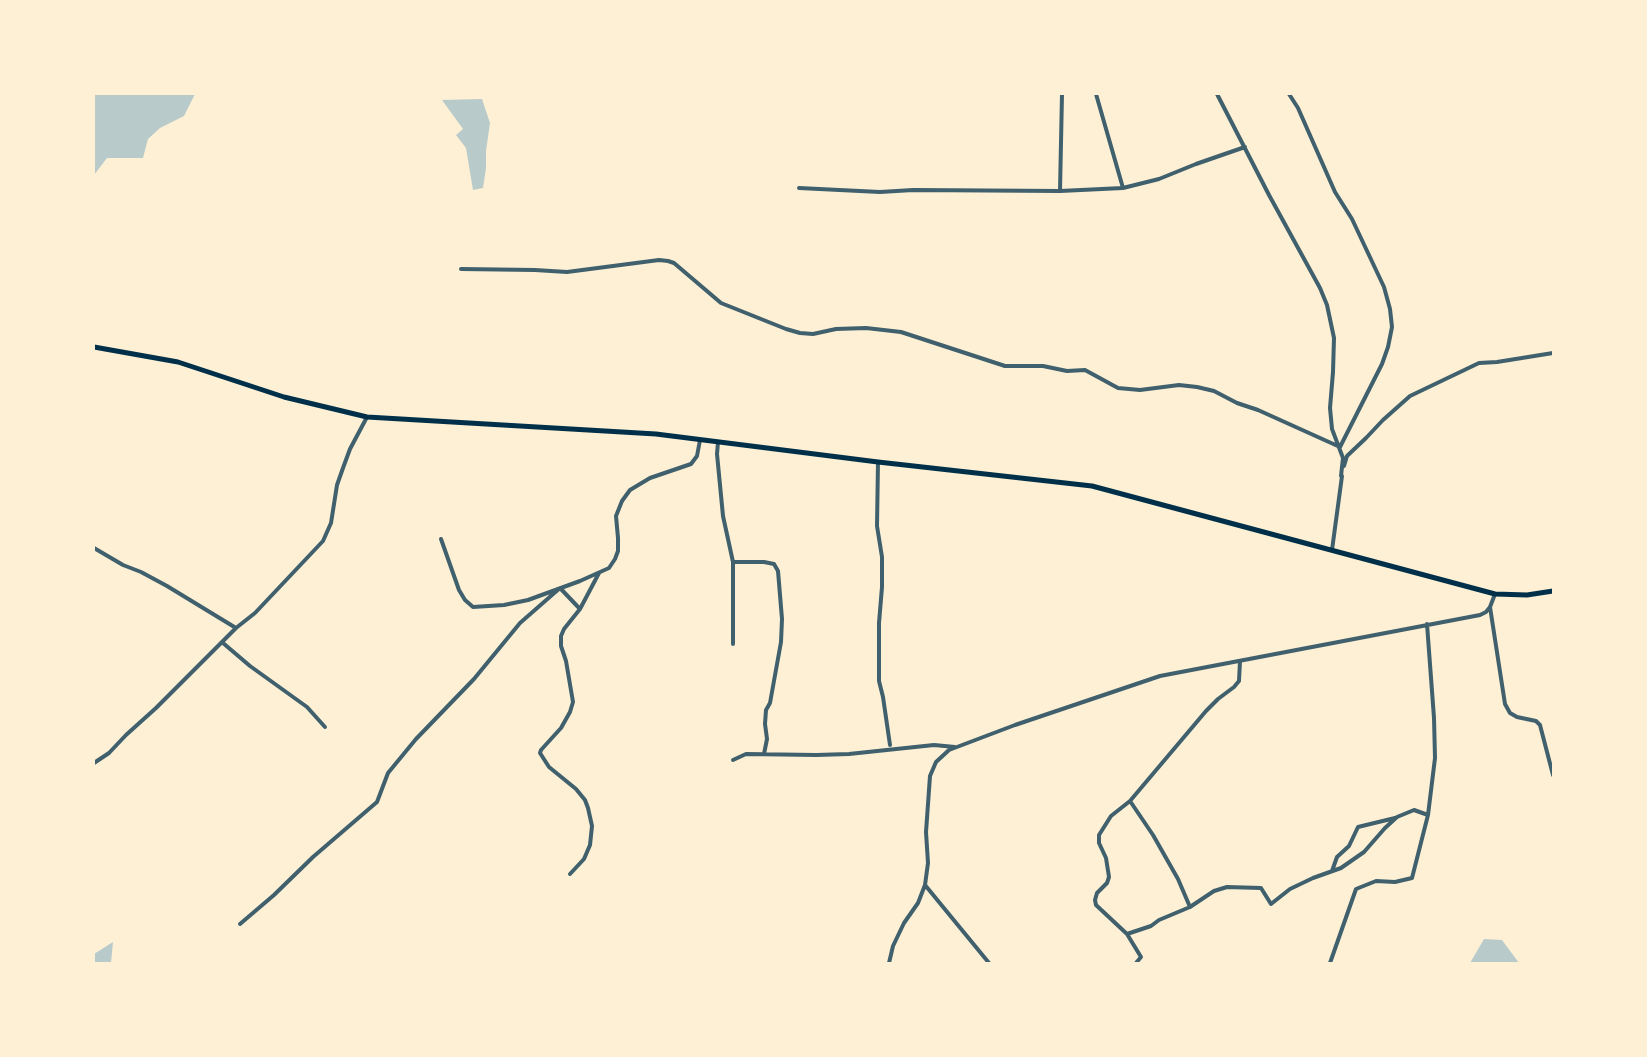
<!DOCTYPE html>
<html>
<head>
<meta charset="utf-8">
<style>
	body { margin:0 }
	#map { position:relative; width:1647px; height:1057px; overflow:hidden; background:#fdf0d5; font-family:"PT Sans",sans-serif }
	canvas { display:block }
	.frame { position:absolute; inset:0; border:95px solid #fdf0d5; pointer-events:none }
</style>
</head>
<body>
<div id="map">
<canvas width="1647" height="1057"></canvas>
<div class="frame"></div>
</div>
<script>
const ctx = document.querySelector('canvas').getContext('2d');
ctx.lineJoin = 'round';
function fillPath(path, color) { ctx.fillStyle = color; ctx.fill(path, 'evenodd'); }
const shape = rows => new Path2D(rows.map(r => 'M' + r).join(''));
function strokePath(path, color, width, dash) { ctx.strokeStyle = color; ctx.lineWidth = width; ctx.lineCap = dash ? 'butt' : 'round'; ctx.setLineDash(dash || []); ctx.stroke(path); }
fillPath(shape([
	[94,94,195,94,184,116,160,128,148,139,143,158,107,158,94,175],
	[482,99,490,123,486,151,486,168,483,188,473,190,466,148,456,135,463,129,442,100],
	[1484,939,1502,940,1519,963,1470,963],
	[113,942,111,963,94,963,94,954]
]), '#b9caca');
strokePath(shape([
	[1096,94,1123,188],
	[1217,94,1269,195,1320,288,1327,305,1334,338,1333,372,1330,408,1332,429,1343,458,1341,476],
	[799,188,880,192,913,190,1060,191,1123,188,1159,179,1196,164,1245,147],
	[1060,191,1062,94],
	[461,269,535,270,567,272,659,260,668,261,674,263,721,303,786,329,800,333,813,334,836,329,866,328,901,332,1005,366,1043,366,1067,371,1085,370,1118,388,1140,390,1179,385,1197,387,1214,391,1237,403,1258,410,1340,447,1382,364,1388,347,1392,327,1390,309,1384,287,1352,219,1335,192,1298,108,1289,94],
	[718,442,717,454,723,516,733,562,733,644],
	[878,462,877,526,882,557,882,587,879,623,879,681,883,697,890,745],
	[1344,466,1347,456,1366,438,1383,420,1410,396,1479,363,1497,362,1553,353],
	[441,539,459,590,465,600,473,607,504,605,528,600,580,581,609,568,615,559,618,551,618,538,616,516,622,501,630,490,650,478,691,464,697,456,700,440],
	[94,548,123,565,141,572,167,586,236,628],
	[1332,550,1342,476],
	[733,562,764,562,774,564,778,571,782,619,781,642,770,703,766,710,765,724,767,739,764,754],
	[1490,607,1505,704,1510,713,1517,717,1536,721,1540,725,1553,775],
	[223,643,250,666,307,707,325,727],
	[733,760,746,754,816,755,849,754,934,745,955,747],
	[94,763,109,753,126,735,156,708,236,628,255,613,323,541,331,523,337,485,343,468,350,449,367,417],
	[1332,871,1337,857,1349,846,1358,827,1395,818],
	[570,874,584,859,590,845,592,826,588,808,585,800,576,789,549,767,540,753,541,750,561,728,570,712,573,702,566,661,561,646,561,636,564,629,580,609,599,573],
	[925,885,989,963],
	[1190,907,1214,891,1227,887,1261,888,1271,904,1290,889,1313,878,1341,868,1364,852,1385,828,1397,817,1414,810,1428,815],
	[240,924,274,895,313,857,377,802,388,773,416,739,474,679,520,623,560,588,580,609],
	[1127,934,1151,926,1159,920,1190,907,1178,879,1153,835,1130,801],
	[889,963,893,946,904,923,918,903,925,885,928,863,926,832,930,776,936,762,949,750,1015,725,1160,676,1480,615,1486,612,1490,607,1495,594],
	[1136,963,1141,957,1127,934,1096,905,1095,900,1097,893,1107,883,1109,877,1106,858,1099,843,1099,835,1111,816,1130,801,1206,711,1218,699,1234,687,1239,681,1240,661],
	[1330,963,1356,889,1376,881,1395,882,1412,878,1428,815,1435,758,1434,718,1427,624]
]), '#3f606c', 4);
strokePath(shape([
	[94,347,178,362,284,397,367,417,656,434,878,462,1092,486,1495,594,1527,595,1553,591]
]), '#003049', 5);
</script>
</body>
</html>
